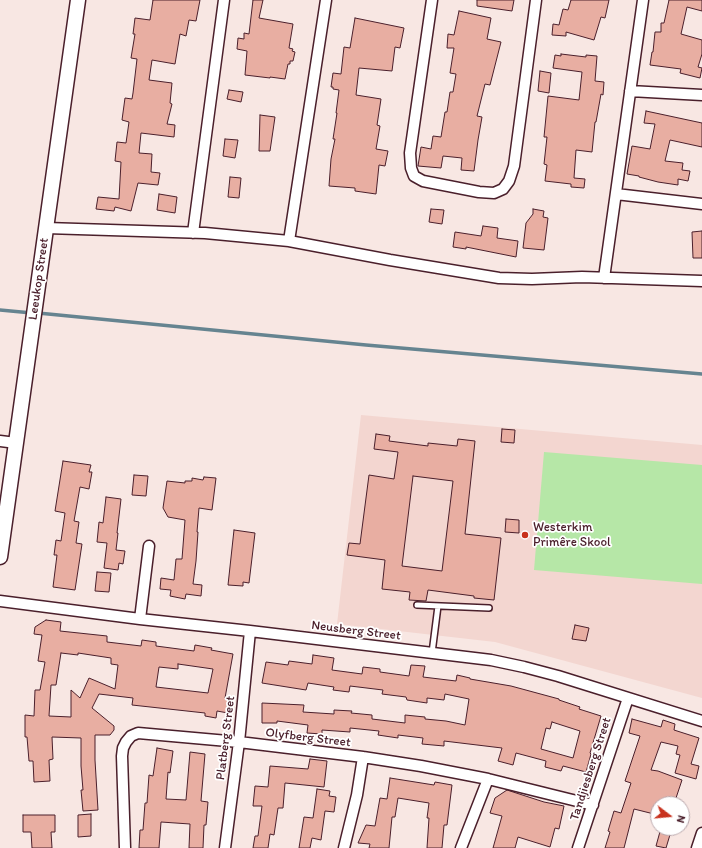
<!DOCTYPE html>
<html>
<head>
<meta charset="utf-8">
<style>
	body { margin:0 }
	#map { position:relative; width:702px; height:848px; overflow:hidden; background:#f8e7e3; font-family:Itim,sans-serif }
	canvas { display:block }
	.north { position:absolute; left:650px; top:796px; width:40px; height:40px; box-sizing:border-box; background:#fff; border:1px solid #b7a5aa; border-radius:50%; rotate:106deg; font-size:11px; font-weight:700; line-height:16px; text-align:center; color:#4a1f2b }
	.north::after { content:''; display:block; margin:auto; width:14px; height:18px; background:#c8321e; clip-path:polygon(50% 0,100% 100%,50% 72%,0 100%) }
</style>
</head>
<body>
<div id="map">
<canvas width="702" height="848"></canvas>
<div class="north">N</div>
</div>
<script>
const ctx = document.querySelector('canvas').getContext('2d');
ctx.lineJoin = 'round';
function fillPath(path, color) { ctx.fillStyle = color; ctx.fill(path, 'evenodd'); }
const shape = rows => new Path2D(rows.map(r => 'M' + r).join(''));
function strokePath(path, color, width, dash) { ctx.strokeStyle = color; ctx.lineWidth = width; ctx.lineCap = dash ? 'butt' : 'round'; ctx.setLineDash(dash || []); ctx.stroke(path); }
function label(font, color, halo, rows, align = 'center') {
  ctx.font = font + ' Itim,sans-serif'; ctx.lineWidth = 3.5; ctx.setLineDash([]); ctx.textBaseline = 'middle'; ctx.strokeStyle = halo; ctx.fillStyle = color; for (const [text, x, y, turn = 0] of rows) {
    ctx.save(); ctx.translate(x, y); ctx.rotate((+turn || 0) * Math.PI / 180); ctx.textAlign = isNaN(turn) ? turn : align; if (halo) ctx.strokeText(text, 0, 0); ctx.fillText(text, 0, 0); ctx.restore();
  }
}
fillPath(shape([
	[361,415,702,445,702,698,495,642,337,624]
]), '#f3d6d0');
fillPath(shape([
	[544,452,702,465,702,584,534,570]
]), '#b6e7a7');
strokePath(shape([
	[0,310,32,313],
	[38,313,366,345,702,374]
]), '#668490', 3.5);
const building = shape([
	[153,0,200,0,196,21,189,20,186,36,180,34,175,64,152,60,149,80,172,83,170,103,172,104,167,124,175,125,174,137,141,133,139,153,152,154,151,172,160,173,158,185,138,183,131,211,115,207,114,211,96,209,98,197,119,199,121,162,115,161,117,142,126,143,129,122,122,120,125,98,132,99,133,93,137,59,131,58,135,34,133,34,135,18,150,20,153,0],
	[253,0,263,0,259,18,293,24,289,48,293,49,292,51,295,52,293,61,290,61,290,64,288,64,285,79,270,77,270,78,245,75,247,51,237,49,238,38,244,39,244,33,249,34,253,0],
	[477,0,514,0,512,11,477,6,477,0],
	[571,0,609,0,605,18,601,17,594,40,566,32,566,36,552,35,553,24,559,25,563,9,568,10,571,0],
	[669,0,702,0,702,11,687,7,681,34,702,40,702,54,698,67,702,68,700,78,680,73,681,69,650,65,652,52,653,52,655,32,661,32,661,23,664,23,669,0],
	[459,11,491,18,487,39,501,42,490,85,485,84,477,116,482,117,478,140,474,171,461,170,462,158,443,156,441,168,418,166,421,147,431,149,433,136,441,137,445,112,447,112,450,92,453,92,456,74,450,73,454,48,447,48,448,34,454,35,459,11],
	[355,18,404,28,400,48,395,47,392,71,359,68,356,95,381,99,377,125,380,126,376,149,388,151,385,166,379,165,376,194,355,191,355,188,329,186,331,159,335,139,333,139,337,113,336,113,339,90,333,89,333,87,331,87,333,73,341,74,344,47,350,48,355,18],
	[561,54,586,57,586,55,597,56,595,81,604,82,603,95,601,94,596,122,595,122,592,152,576,150,574,178,585,179,584,188,571,187,571,184,545,181,547,165,544,164,547,137,544,137,548,96,579,100,582,72,553,68,555,55,561,56,561,54],
	[540,71,551,73,549,93,538,91,540,71],
	[229,90,243,92,241,102,227,99,229,90],
	[646,111,702,123,702,147,670,140,665,161,683,163,682,170,690,171,688,181,678,179,678,185,658,182,639,177,639,176,627,174,632,146,650,149,655,124,644,123,646,111],
	[260,115,275,117,270,151,259,151,260,115],
	[225,139,238,140,235,158,223,156,225,139],
	[230,177,241,178,239,198,228,197,230,177],
	[159,194,177,197,175,213,157,210,159,194],
	[431,209,444,210,442,224,429,222,431,209],
	[533,209,544,211,543,217,548,218,544,250,523,248,526,223,533,214,533,209],
	[483,226,498,228,497,238,518,241,516,257,466,247,466,249,453,247,455,232,481,236,483,226],
	[702,231,702,258,693,258,692,232,702,231],
	[502,429,515,430,514,443,501,442,502,429],
	[376,434,390,436,389,441,428,446,428,443,457,446,458,439,475,441,465,534,501,538,494,600,474,598,474,596,428,590,426,601,409,600,410,592,382,589,385,560,347,555,349,543,360,544,369,475,394,479,398,452,374,449,376,434],
	[413,476,453,481,442,571,402,566,413,476],
	[63,461,91,465,89,472,92,472,89,489,80,487,74,521,79,522,76,543,82,544,75,590,53,587,57,555,54,555,56,540,61,541,65,513,55,511,63,461],
	[134,475,148,476,146,496,132,495,134,475],
	[204,477,216,478,212,510,199,508,197,532,198,532,196,561,193,584,202,585,201,596,186,594,185,599,170,596,171,590,160,589,161,578,174,580,176,559,182,559,185,520,168,517,163,508,167,481,185,483,185,481,192,481,192,478,203,480,204,477],
	[106,497,121,499,117,533,118,533,116,550,125,551,123,564,119,563,118,570,104,568,107,543,97,542,99,522,103,523,106,497],
	[506,519,519,520,519,533,505,532,506,519],
	[234,530,255,533,249,583,243,582,243,586,228,585,234,530],
	[97,572,111,573,109,592,95,591,97,572],
	[46,620,61,622,60,631,107,636,107,642,141,646,142,640,156,642,156,646,194,651,195,645,212,648,211,650,233,654,225,698,230,699,228,713,217,711,216,718,205,716,205,713,132,705,133,698,99,694,92,708,114,726,114,730,110,735,95,735,95,760,98,810,83,811,81,790,83,790,81,766,81,738,52,737,53,759,49,760,50,781,34,782,33,761,29,761,27,737,25,737,25,715,34,716,35,690,40,690,45,662,38,661,42,635,34,634,35,627,46,620],
	[61,653,78,655,78,653,111,658,111,664,118,665,115,689,89,678,80,698,71,690,71,717,49,716,51,685,56,685,61,653],
	[178,664,213,669,208,693,156,687,159,667,178,669,178,664],
	[575,625,589,628,586,641,572,639,575,625],
	[313,655,334,658,332,670,362,674,363,667,380,669,380,672,409,676,411,665,425,666,423,677,456,681,457,675,470,678,470,679,511,686,559,699,559,700,580,707,579,709,601,716,590,753,591,754,586,772,563,766,561,771,545,767,546,761,516,753,513,765,498,761,502,748,444,741,444,746,422,744,423,738,398,735,398,738,378,735,379,731,350,728,350,732,322,730,322,734,307,733,308,725,277,721,277,723,262,723,262,703,304,705,303,712,334,714,334,710,352,711,351,713,372,715,372,719,405,723,405,715,425,717,425,719,446,721,465,725,469,699,445,694,444,700,427,698,427,703,407,700,406,697,382,694,383,690,350,686,349,692,333,690,334,687,308,683,306,690,262,683,266,662,288,665,289,661,312,664,313,655],
	[552,722,580,731,573,758,541,749,546,728,550,729,552,722],
	[632,719,661,727,663,720,675,724,674,730,699,738,691,764,699,766,696,779,675,773,680,755,676,754,678,746,661,742,651,770,658,771,682,780,674,804,658,804,658,815,634,809,624,848,605,848,610,832,608,831,614,811,621,813,631,783,625,781,640,736,629,733,632,719],
	[157,748,173,751,170,773,168,772,166,799,186,800,190,752,205,754,201,801,208,802,206,825,204,825,203,848,189,848,190,824,161,822,159,848,139,848,140,830,143,830,145,803,147,803,149,775,153,776,157,748],
	[310,759,327,761,324,787,285,783,283,808,278,808,274,835,270,834,268,848,253,848,255,836,258,836,262,806,253,806,255,786,268,787,270,766,308,769,310,759],
	[390,778,434,785,435,782,452,785,447,825,444,825,442,848,427,848,429,818,427,818,429,803,398,798,395,817,392,817,389,848,369,848,370,844,358,843,366,825,375,826,380,798,387,799,390,778],
	[317,789,330,791,329,796,336,797,334,812,325,811,321,840,312,838,310,848,299,848,304,817,313,818,317,789],
	[507,790,544,802,564,806,559,829,555,828,550,847,518,837,515,848,493,848,502,816,490,813,495,798,507,790],
	[91,814,91,836,78,837,78,815,91,814],
	[23,815,55,815,55,832,51,832,52,848,32,848,31,832,23,832,23,815],
	[661,828,672,828,666,848,656,846,661,828]
]);
fillPath(building, '#e8aea2');
strokePath(building, '#4a1f2b', 1);
const lane = shape([
	[417,605,489,608],
	[432,653,438,606]
]);
const street = shape([
	[432,0,410,153,411,168,414,176,423,181,479,192,494,193,503,189,509,181,514,166,536,0],
	[630,91,702,95],
	[616,194,702,204],
	[46,228,205,233,289,241,390,260,499,278,532,279,582,277,702,281],
	[193,233,224,0],
	[289,241,326,0],
	[604,278,643,0],
	[0,441,16,443],
	[0,601,140,619,250,631,491,660,524,667,558,676,702,721],
	[140,619,149,546],
	[125,848,122,756,123,748,126,742,131,736,138,733,239,742,363,757,421,766,488,779,593,805],
	[225,848,239,742,250,631],
	[344,848,357,795,363,757],
	[461,848,488,779],
	[578,848,628,698],
	[697,848,702,833]
]);
const secondary = shape([
	[0,557,78,0]
]);
strokePath(lane, '#4a1f2b', 8);
strokePath(street, '#4a1f2b', 13);
strokePath(secondary, '#4a1f2b', 17);
strokePath(lane, '#fff', 5);
strokePath(street, '#fff', 10);
strokePath(secondary, '#fff', 14);
for (const [x, y, r, color] of [
	[525,535,4,"#c8321e"]
]) { const dot = new Path2D(); dot.arc(x, y, r, 0, 2 * Math.PI); ctx.fillStyle = color; ctx.fill(dot); strokePath(dot, '#fff', 1.5); }
label('13px', '#4a1f2b', '#fff', [
	["Leeukop Street",39,279,-82],
	["Neusberg Street",356,631,7],
	["Platberg Street",226,738,-83],
	["Olyfberg Street",308,738,7],
	["Tandjiesberg Street",591,769,-72]
]);
label('13px', '#4a1f2b', '#fff', [
	["Westerkim",533,528],
	["Primêre Skool",533,543]
], 'left');
</script>
</body>
</html>
